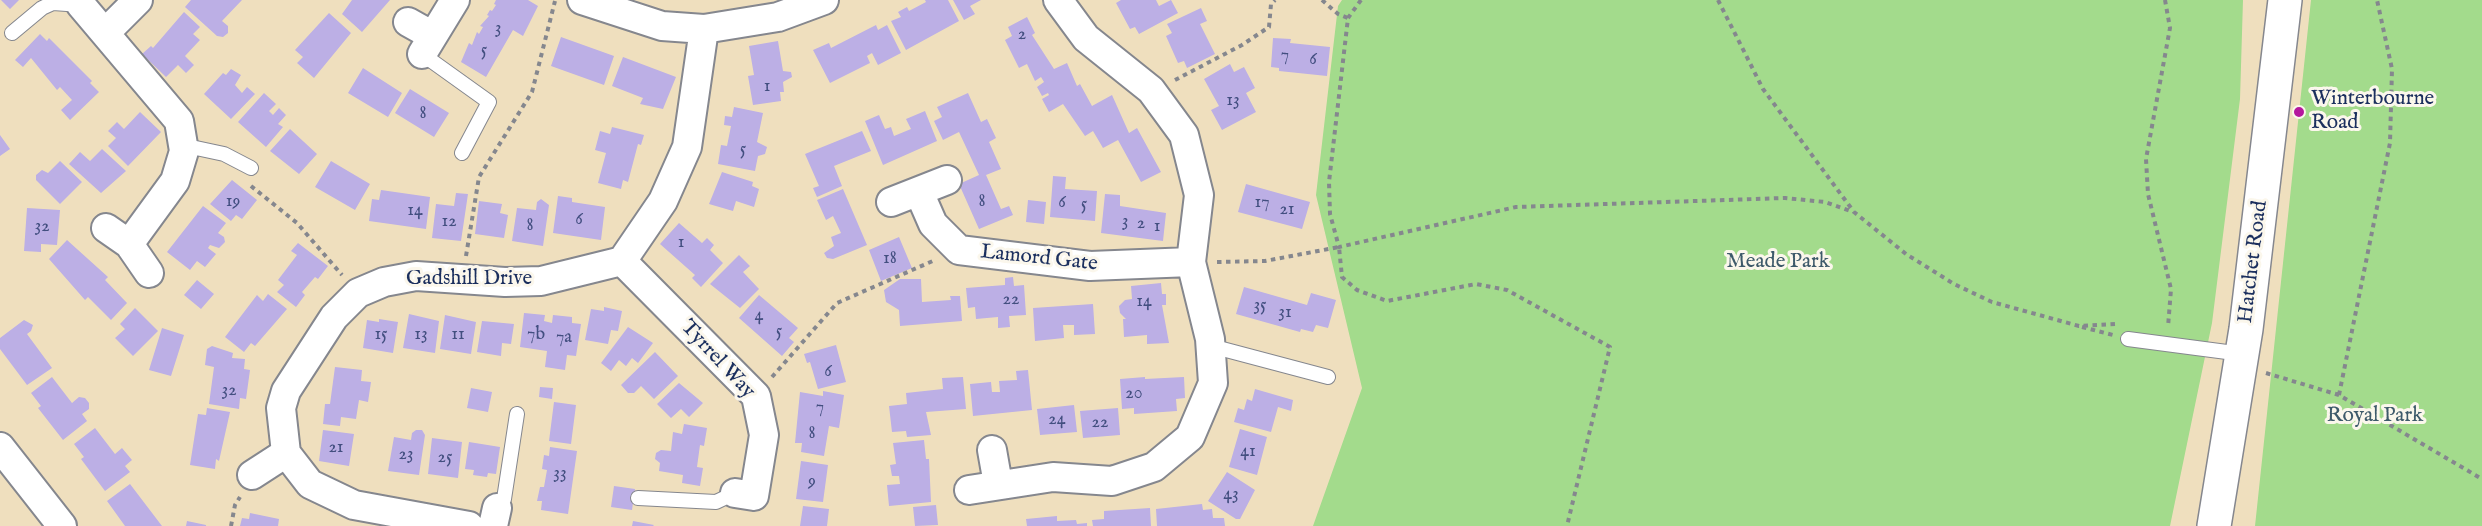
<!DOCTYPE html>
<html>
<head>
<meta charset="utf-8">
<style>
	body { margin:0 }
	canvas { display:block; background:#efdfbe }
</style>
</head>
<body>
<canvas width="2482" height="526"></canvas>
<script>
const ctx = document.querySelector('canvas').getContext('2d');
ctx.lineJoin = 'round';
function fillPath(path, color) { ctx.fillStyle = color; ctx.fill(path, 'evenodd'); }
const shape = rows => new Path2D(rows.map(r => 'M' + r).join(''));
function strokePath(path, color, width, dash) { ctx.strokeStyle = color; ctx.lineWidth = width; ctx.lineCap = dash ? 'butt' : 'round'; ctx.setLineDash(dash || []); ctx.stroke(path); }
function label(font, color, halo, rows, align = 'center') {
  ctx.font = font + ' "IM FELL English",serif'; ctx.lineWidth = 6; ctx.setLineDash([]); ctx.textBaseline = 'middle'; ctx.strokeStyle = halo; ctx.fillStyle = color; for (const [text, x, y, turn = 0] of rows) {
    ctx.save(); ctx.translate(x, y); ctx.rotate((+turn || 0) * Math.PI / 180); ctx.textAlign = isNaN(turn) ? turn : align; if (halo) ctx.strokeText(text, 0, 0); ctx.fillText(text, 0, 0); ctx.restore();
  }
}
fillPath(shape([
	[1342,0,2243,0,2240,99,2212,323,2170,526,1313,526,1362,388,1316,195,1338,6],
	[2311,0,2482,0,2482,526,2255,526]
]), '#a3db8c');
fillPath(shape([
	[1,0,19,0,10,9],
	[191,0,242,0,222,21,228,26,228,33,223,37,217,36,185,7],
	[352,0,390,0,362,32,342,14],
	[496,0,528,0,538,6,523,36,513,30,486,77,461,62,469,43,472,45,477,32,479,34,483,27,480,26,489,16,487,15,490,10,492,11,496,5,494,4],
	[925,0,948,0,959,21,906,50,891,21,901,17,898,12,907,7,909,11,926,2],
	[953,0,981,0,970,6,975,14,964,20],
	[1121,0,1156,0,1159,6,1171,0,1178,13,1139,34,1135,27,1130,29,1116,3],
	[1201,8,1207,21,1200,24,1215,54,1187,68,1184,61,1178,63,1166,36,1172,33,1167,24],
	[184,12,200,27,193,34,200,40,185,56,194,65,186,73,178,65,166,77,142,54,151,46,153,48],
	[329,13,351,33,314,78,297,63,303,57,295,50],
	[1027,17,1035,33,1032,35,1054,69,1067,63,1077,86,1080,84,1092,106,1112,95,1129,133,1137,128,1161,172,1141,182,1118,140,1103,148,1093,131,1085,136,1063,104,1049,112,1042,99,1049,95,1048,93,1042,96,1037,87,1044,82,1041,77,1035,81,1027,64,1019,68,1005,40,1012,36,1008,27],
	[876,25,878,30,887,25,901,53,878,65,872,53,867,56,870,63,830,83,813,50,829,43,831,48],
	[40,34,47,41,49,38,92,81,90,83,99,92,70,120,61,110,72,100,60,87,57,90,31,58,23,67,15,60],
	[561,37,614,56,604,85,551,66],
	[1273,38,1291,39,1290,43,1330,47,1327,76,1279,71,1279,68,1271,67],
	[778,41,783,71,791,72,792,77,783,82,784,92,780,92,781,101,753,105,748,76,754,75,749,46],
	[623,57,676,77,663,109,640,104,643,98,612,86],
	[1230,64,1234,72,1244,67,1255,88,1246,93,1256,112,1222,130,1211,110,1219,106,1204,79],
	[363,68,402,93,388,117,348,93],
	[231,69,241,75,235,85,242,93,247,87,255,94,231,119,204,94,223,73,226,75],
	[410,89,449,113,434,137,395,113],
	[264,93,276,104,269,111,273,115,279,108,286,115,278,124,283,127,266,147,238,122],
	[968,93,981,122,987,119,996,138,989,142,1001,169,986,175,1001,209,1009,206,1013,215,979,229,959,184,979,175,959,132,943,140,934,121,942,117,937,107],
	[734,107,763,113,757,142,767,147,765,154,758,156,755,171,718,164,721,145,727,146,731,126,724,125,725,116,732,117],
	[925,111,937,141,883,165,865,121,879,115,885,129,891,127,894,136,911,129,906,119],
	[140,112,161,132,128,166,108,146,116,138,108,131,117,122,124,129],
	[612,127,644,135,641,145,638,144,628,182,623,180,621,189,598,183,606,153,595,150,600,131,610,134],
	[290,129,317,154,299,174,270,151],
	[862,131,871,151,834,166,842,186,817,197,813,188,819,186,805,154],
	[0,135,10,149,0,156],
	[102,149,126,171,101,193,69,164,80,152,90,161],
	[60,161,82,182,60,204,36,180,36,175,42,170,48,173],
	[331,161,370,184,355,210,315,187],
	[722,172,753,182,752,186,759,189,754,207,736,201,733,211,709,204],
	[1053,176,1066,177,1065,189,1097,191,1095,221,1050,217],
	[232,180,257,200,242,219,236,215,231,221,210,204],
	[1246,184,1310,202,1302,229,1238,212],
	[843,189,867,245,833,259,827,258,824,253,834,246,831,237,841,233,833,216,826,220,817,200],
	[381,190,430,197,426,229,369,221,372,199,379,200],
	[456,193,468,194,461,241,432,238,436,204,454,206],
	[1105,194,1120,195,1120,206,1166,213,1163,241,1101,233],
	[558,196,572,198,572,202,605,207,601,240,553,233],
	[541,199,549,205,543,246,512,241,517,208,536,210,537,202],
	[1028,200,1046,202,1044,224,1026,222],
	[479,201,502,204,500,213,508,215,504,238,475,234],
	[203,206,226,223,218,233,224,237,225,242,219,248,210,245,208,248,216,254,205,267,197,261,190,270,167,252],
	[27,208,60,210,57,245,41,244,41,252,24,251],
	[679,223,702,243,707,238,714,245,710,250,723,263,701,287,692,278,695,275,660,244],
	[899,237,912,268,881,281,869,250],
	[67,240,108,277,105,280,127,303,111,320,88,297,85,300,49,259],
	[298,243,328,266,318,279,315,277,302,292,305,295,296,307,277,292,284,285,278,280,297,255,291,251],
	[739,255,750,266,743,272,759,289,740,308,710,284],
	[1013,277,1014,286,1024,285,1026,315,1009,316,1010,327,998,328,998,317,976,319,975,307,968,308,966,288,1005,285,1005,278],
	[900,279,921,279,922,302,951,300,950,296,960,296,962,321,900,326,899,310,886,302,884,290],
	[197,280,214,294,201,309,184,295],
	[1161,283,1162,294,1166,294,1166,305,1162,305,1169,343,1147,344,1147,335,1124,337,1123,319,1126,319,1120,313,1119,306,1125,300,1132,299,1131,286],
	[1244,287,1307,305,1311,293,1336,300,1328,328,1316,325,1313,332,1301,329,1300,332,1236,314],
	[268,294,287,309,255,346,251,343,244,352,225,337,257,295,263,301],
	[759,295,798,328,789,338,794,342,782,356,739,318],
	[1093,304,1095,334,1074,335,1074,325,1063,325,1064,338,1035,341,1033,308],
	[604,307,622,311,618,331,611,330,608,344,585,340,591,309,604,311],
	[135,308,158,331,133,356,115,338,125,329,120,324],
	[524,313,545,315,544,321,552,323,553,315,572,317,572,323,581,324,576,356,567,355,565,370,545,367,547,351,520,347],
	[409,314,439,321,435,353,403,348],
	[445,315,476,322,471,354,440,349],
	[379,319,398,322,393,353,363,348,367,320,379,322],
	[24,320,33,325,31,331,27,334,52,368,27,385,0,349,0,338],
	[482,321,514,324,511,344,502,343,501,356,477,352],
	[628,327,653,343,638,363,632,358,626,366,619,360,611,371,601,363],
	[162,328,184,335,171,376,149,370],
	[836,345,846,382,818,389,810,362,807,363,804,354],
	[212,346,233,353,232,358,245,359,244,369,250,370,246,399,240,398,239,409,209,404,214,367,205,365,207,349],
	[655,352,678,376,654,399,641,386,634,393,628,393,621,385],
	[335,367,362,370,361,381,371,382,368,402,359,400,356,419,341,417,340,426,323,424,325,404,330,404],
	[1028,370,1032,410,973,416,970,384,991,382,992,392,1000,392,999,381,1017,380,1016,371],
	[52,377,72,403,79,397,85,398,89,403,89,409,82,414,87,421,63,440,38,408,41,406,31,393],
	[963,377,966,409,926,412,931,435,907,437,906,431,892,432,889,406,907,404,906,393,943,389,942,378],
	[1145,377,1145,379,1184,377,1185,398,1176,399,1177,411,1134,414,1134,408,1122,409,1120,379],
	[679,383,703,403,689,417,681,409,671,418,657,404],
	[540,387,553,388,552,399,539,397],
	[471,388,492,392,488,412,467,408],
	[1255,389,1293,400,1291,411,1278,407,1271,432,1234,422,1238,408,1244,410,1247,399,1252,401],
	[823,391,844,395,839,428,829,426,824,456,801,452,802,443,795,443,800,392,823,396],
	[554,402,576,405,571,444,549,441],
	[1074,405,1077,432,1040,435,1037,409],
	[207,408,230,412,219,461,216,459,215,469,190,465,198,414,206,415],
	[1118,408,1120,435,1083,438,1080,411],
	[684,424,707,428,704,446,700,445,697,467,703,468,700,486,682,483,683,475,659,471,660,463,655,459,656,453,661,450,671,451,673,432,682,434],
	[95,428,115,454,122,448,132,460,125,466,130,472,105,491,81,459,84,457,74,444],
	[1240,429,1267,437,1257,475,1229,467],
	[323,430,354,434,349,466,319,461],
	[416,430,422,430,425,435,419,475,388,471,394,437,411,440,412,433],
	[432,438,462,442,458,478,428,474],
	[924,440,926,459,929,459,931,502,889,506,887,485,900,484,899,476,892,476,890,465,896,464,893,443],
	[469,442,500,447,496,474,488,473,487,477,473,475,474,470,465,469],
	[550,447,577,451,568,514,541,510,542,501,537,501,540,487,544,487,547,470,542,469,544,455,549,456],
	[801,461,828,465,823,502,796,499],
	[1227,472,1255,490,1240,519,1236,519,1208,501],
	[130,484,162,526,125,526,107,501],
	[614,486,635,489,632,510,611,507],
	[1202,504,1203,510,1212,509,1213,518,1224,518,1225,526,1157,526,1156,509],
	[936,505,938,525,915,526,913,507],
	[803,506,829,509,827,526,800,526],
	[1150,508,1151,526,1093,526,1092,520,1104,519,1104,511],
	[250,513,279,519,278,526,240,526,242,518,249,519],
	[1057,516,1057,521,1076,520,1077,524,1087,523,1087,526,1027,526,1026,519],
	[187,521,206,525,206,526,186,526],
	[633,521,654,525,653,526,632,526]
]), '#bcafe5');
const service = shape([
	[12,33,42,8,53,3,81,5],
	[422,54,489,102,462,153],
	[182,145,224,154,251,168],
	[2128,339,2242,354],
	[1211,346,1328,377],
	[638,498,716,502,735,493],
	[497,508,504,499,517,414]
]);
const minor = shape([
	[582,0,662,26,704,29,778,17,824,0],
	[81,5,179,121,184,151,175,181,129,244],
	[408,22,433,36],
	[106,32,138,0],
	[422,54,455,0],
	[919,192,933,224,959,250,1090,266,1191,262],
	[891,202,947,180],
	[106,228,129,244,149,273],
	[622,261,756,396,764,435,754,496,735,493],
	[0,447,62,526],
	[992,450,998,484],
	[252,475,286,453],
	[969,490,1053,477,1112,481,1154,467,1190,437,1213,383,1210,339,1191,262,1199,195,1184,135,1151,90,1086,38,1058,0],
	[469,526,354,505,310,484,286,453,281,408,286,391,334,317,358,293,384,282,416,276,505,282,541,281,622,261,663,201,687,147,704,29],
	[493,526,497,508]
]);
const tertiary = shape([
	[2214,526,2246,329,2285,0]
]);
strokePath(service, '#85878e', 16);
strokePath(minor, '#85878e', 32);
strokePath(tertiary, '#85878e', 36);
strokePath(shape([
	[1322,0,1338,14,1348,18],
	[1361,0,1348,18,1329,182,1330,214,1339,247,1516,207,1785,198,1825,202,1853,212],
	[1718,0,1763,89,1854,212,1906,254,1954,284,1992,302,2079,326,2117,324],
	[2165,0,2170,28,2146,159,2148,194,2171,289,2168,327],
	[1175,80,1242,45,1269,27,1271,4,1275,0],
	[251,186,297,223,342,275],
	[466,256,479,177,532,92,555,1],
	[1217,262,1265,261,1339,247,1342,277,1357,290,1387,301,1476,284,1507,290,1610,347,1567,526],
	[2082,327,2113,335],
	[2266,373,2339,395,2482,479],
	[772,377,837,303,935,260],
	[2339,395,2390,143,2392,69,2377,0],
	[231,526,235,505,240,497]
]), '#85878e', 4, [4.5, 4.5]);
strokePath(service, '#fff', 14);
strokePath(minor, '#fff', 28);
strokePath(tertiary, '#fff', 33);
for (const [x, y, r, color] of [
	[2299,112,6,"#b5179e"]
]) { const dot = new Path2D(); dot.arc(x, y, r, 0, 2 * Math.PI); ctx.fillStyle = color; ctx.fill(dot); strokePath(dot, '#fbf7ec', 2); }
label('18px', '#434f80', null, [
	["3",498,29],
	["2",1022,35],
	["5",484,51],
	["7",1285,56],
	["6",1313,60],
	["1",767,87],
	["13",1233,101],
	["8",423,114],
	["5",743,150],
	["19",233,202],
	["8",982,202],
	["6",1062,203],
	["17",1262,203],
	["5",1084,205],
	["21",1287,210],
	["14",415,211],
	["6",579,220],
	["12",449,222],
	["3",1125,222],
	["2",1141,224],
	["8",530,226],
	["32",42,227],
	["1",1157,227],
	["1",681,243],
	["18",890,259],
	["22",1011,300],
	["14",1144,302],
	["35",1260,306],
	["31",1285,313],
	["4",759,316],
	["5",779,332],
	["15",381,335],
	["13",421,335],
	["11",458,335],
	["7b",536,335],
	["7a",564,338],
	["6",828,372],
	["32",229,391],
	["20",1134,394],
	["7",820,408],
	["24",1057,420],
	["22",1100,423],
	["8",812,434],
	["21",336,448],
	["41",1248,452],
	["23",406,455],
	["25",445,458],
	["33",560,474],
	["9",812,482],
	["43",1231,495]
]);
label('21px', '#1b2f5e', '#fbf7ec', [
	["Winterbourne",2311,100],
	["Road",2311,124]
], 'left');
label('21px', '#1b2f5e', '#fbf7ec', [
	["Lamord Gate",1039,259,6],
	["Hatchet Road",2254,262,-83],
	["Gadshill Drive",469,280],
	["Tyrrel Way",717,360,47]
]);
label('21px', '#3d5a6a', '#fbf7ec', [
	["Meade Park",1778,263],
	["Royal Park",2375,417]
]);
</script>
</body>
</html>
